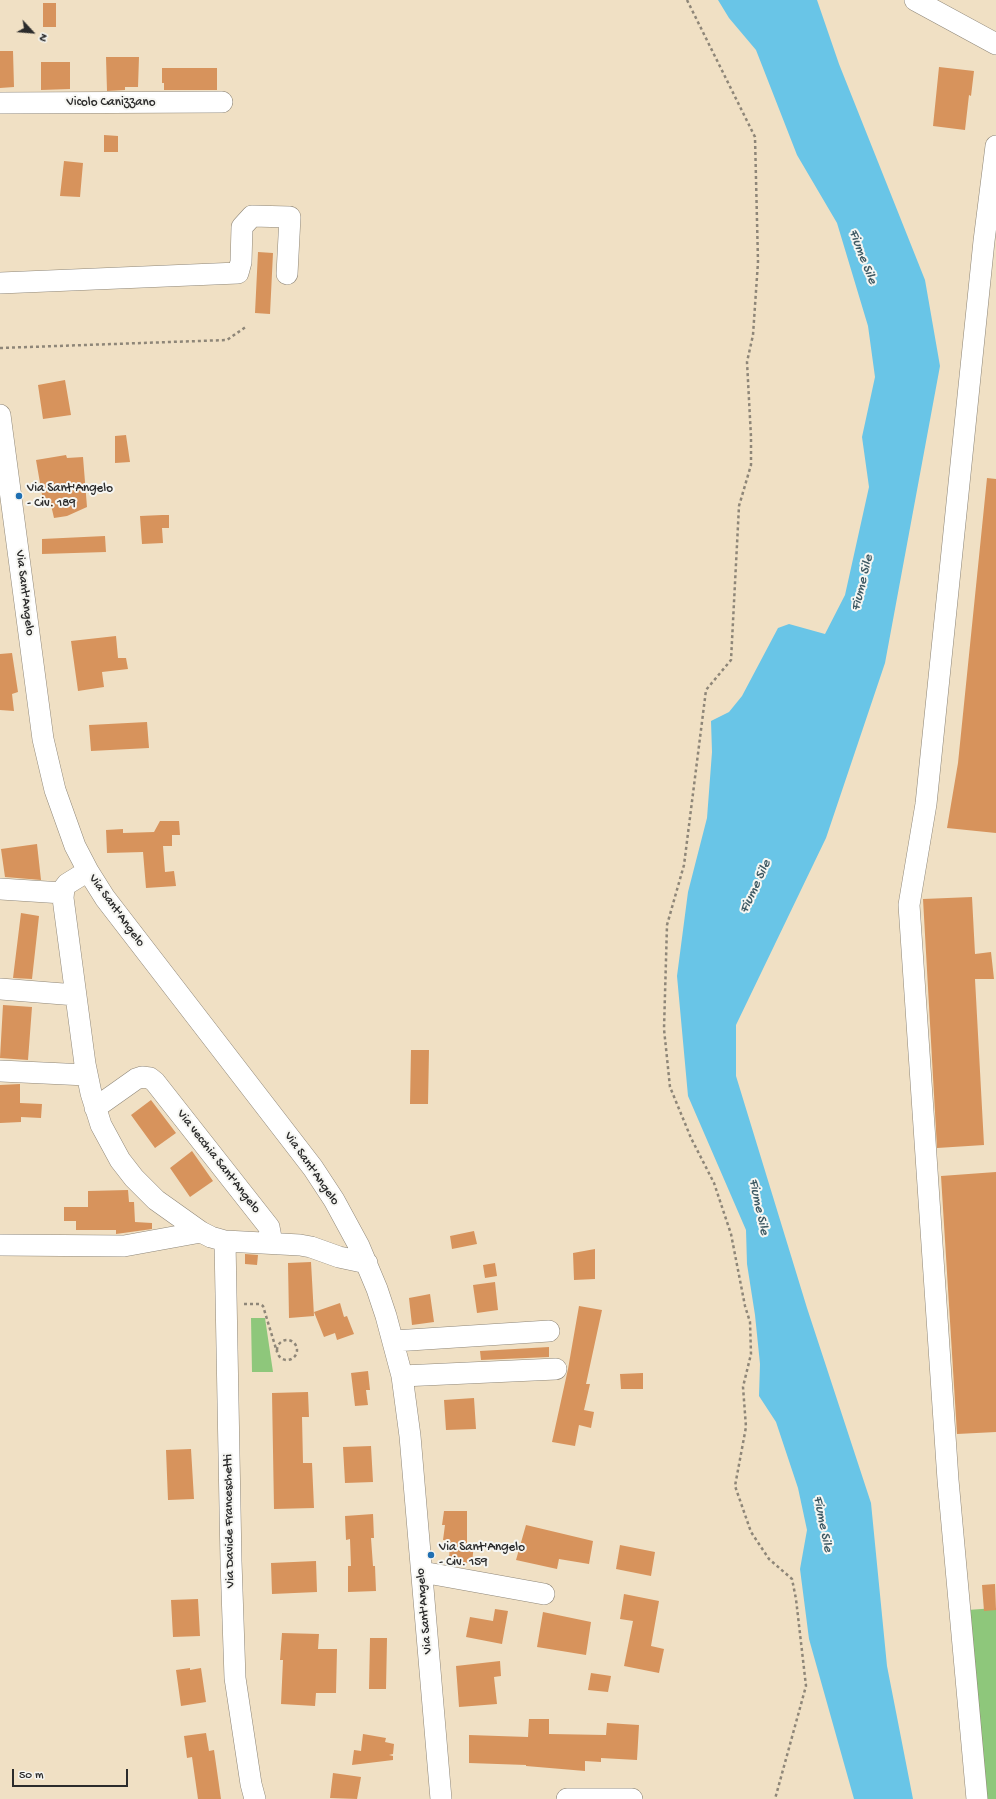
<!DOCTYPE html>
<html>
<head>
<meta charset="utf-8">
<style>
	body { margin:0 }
	#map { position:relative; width:996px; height:1799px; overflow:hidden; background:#f0e0c4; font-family:"Gochi Hand",sans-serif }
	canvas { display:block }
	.north { position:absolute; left:12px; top:12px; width:40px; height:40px; -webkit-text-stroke:3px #f6f6f2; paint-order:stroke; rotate:116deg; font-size:11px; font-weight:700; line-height:16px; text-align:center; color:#2b2b2b }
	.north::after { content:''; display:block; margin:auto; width:14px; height:18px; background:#2b2b2b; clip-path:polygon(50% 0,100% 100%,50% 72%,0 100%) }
	.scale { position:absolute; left:12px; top:1769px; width:116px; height:18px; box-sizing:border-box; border:2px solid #2b2b2b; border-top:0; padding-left:5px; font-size:12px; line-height:14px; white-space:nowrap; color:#2b2b2b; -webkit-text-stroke:3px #f6f6f2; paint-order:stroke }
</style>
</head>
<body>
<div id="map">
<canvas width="996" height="1799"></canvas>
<div class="north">N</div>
<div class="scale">50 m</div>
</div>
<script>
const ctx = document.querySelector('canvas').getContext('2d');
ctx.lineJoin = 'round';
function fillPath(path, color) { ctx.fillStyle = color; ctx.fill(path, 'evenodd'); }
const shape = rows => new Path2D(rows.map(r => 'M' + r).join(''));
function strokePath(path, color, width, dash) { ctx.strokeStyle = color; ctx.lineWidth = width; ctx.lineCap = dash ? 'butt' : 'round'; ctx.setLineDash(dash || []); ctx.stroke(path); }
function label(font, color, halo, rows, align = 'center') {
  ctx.font = font + ' "Gochi Hand",sans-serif'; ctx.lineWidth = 4; ctx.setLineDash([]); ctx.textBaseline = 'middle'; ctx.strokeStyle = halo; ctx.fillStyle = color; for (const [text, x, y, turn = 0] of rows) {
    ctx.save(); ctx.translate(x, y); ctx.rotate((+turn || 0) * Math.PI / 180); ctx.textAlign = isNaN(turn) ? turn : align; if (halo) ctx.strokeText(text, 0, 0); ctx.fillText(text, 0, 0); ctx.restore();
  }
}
fillPath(shape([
	[251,1318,265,1318,273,1372,252,1372],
	[996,1608,996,1799,983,1799,967,1610]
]), '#8ec77b');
fillPath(shape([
	[718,0,817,0,839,64,925,280,940,366,885,663,826,838,736,1025,736,1076,807,1308,871,1503,887,1666,913,1799,854,1799,809,1639,800,1569,807,1530,798,1488,776,1422,759,1396,760,1364,755,1315,747,1264,746,1230,688,1096,677,976,688,892,707,818,712,752,711,721,729,712,742,696,778,628,789,624,825,634,845,595,869,487,862,437,875,377,868,326,837,223,797,155,756,50,729,18]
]), '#69c5e7');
fillPath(shape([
	[43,3,56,3,56,27,43,27],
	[0,51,13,51,14,87,0,88],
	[106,57,139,57,138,87,125,87,125,90,107,91],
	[41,62,70,62,70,89,41,90],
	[939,67,974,71,971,96,969,95,965,130,933,126],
	[162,68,217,68,217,90,164,90,164,83,162,83],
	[104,135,118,136,118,152,104,152],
	[64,161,83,163,80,197,60,196],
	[258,252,273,253,270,314,255,313],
	[65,380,71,415,43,419,38,385],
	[126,435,130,462,115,463,115,436],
	[66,455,67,458,83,457,87,507,67,516,54,518,51,505,44,506,36,460],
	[987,478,996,479,996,833,947,828,958,763],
	[162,515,169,515,169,528,162,528,163,543,142,544,140,516],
	[105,536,106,552,42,554,42,539],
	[116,636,118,658,126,658,128,669,102,672,104,687,78,691,71,641],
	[12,653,18,692,12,694,14,711,0,710,0,654],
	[147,722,149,748,91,751,89,725],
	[160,821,179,821,180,835,172,835,172,846,163,846,165,872,174,871,176,886,146,888,143,852,107,853,106,830,123,829,123,833,154,832],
	[37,844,41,880,5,877,1,849],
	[972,897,975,954,991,952,994,979,975,979,984,1145,937,1148,923,899],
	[21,913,39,916,32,979,13,978],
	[3,1005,32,1007,28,1060,0,1058],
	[411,1050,429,1050,428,1104,410,1104],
	[20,1084,20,1103,42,1104,41,1118,21,1117,21,1122,0,1123,0,1085],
	[151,1100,176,1133,155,1148,131,1115],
	[192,1151,213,1181,190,1197,170,1168],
	[996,1172,996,1432,957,1434,941,1176],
	[128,1190,129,1202,134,1202,135,1222,152,1223,152,1229,116,1234,116,1230,76,1230,76,1221,64,1221,64,1207,88,1207,88,1191],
	[474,1231,477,1244,452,1249,450,1236],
	[595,1249,595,1279,574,1280,573,1253],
	[245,1254,258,1255,257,1265,245,1264],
	[311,1262,314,1316,289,1318,288,1263],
	[495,1263,497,1276,485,1278,483,1265],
	[495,1282,498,1310,477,1313,473,1285],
	[430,1294,434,1322,412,1325,409,1298],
	[340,1303,344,1317,347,1316,354,1334,337,1340,335,1333,324,1337,314,1312],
	[579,1306,602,1310,586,1384,590,1384,584,1410,594,1412,591,1428,579,1425,575,1446,552,1442,568,1369],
	[549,1347,549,1357,481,1360,480,1351],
	[368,1371,370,1390,366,1390,368,1405,355,1406,351,1373],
	[643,1373,643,1389,621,1389,620,1374],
	[308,1392,309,1417,302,1417,303,1463,312,1463,314,1508,274,1509,272,1393],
	[474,1398,476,1429,446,1430,444,1400],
	[371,1446,373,1482,345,1483,343,1447],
	[191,1449,194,1499,168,1500,166,1450],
	[444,1511,467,1511,467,1544,474,1544,472,1563,449,1562,450,1540,443,1540,445,1525,442,1525],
	[373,1514,374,1538,371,1538,373,1566,375,1566,376,1591,348,1592,348,1566,351,1566,350,1539,346,1540,345,1516],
	[526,1525,593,1541,589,1564,559,1559,557,1569,516,1560],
	[620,1545,655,1552,651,1576,616,1569],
	[316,1561,317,1592,272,1594,271,1563],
	[995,1584,996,1610,984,1611,982,1585],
	[624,1594,659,1601,651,1646,664,1649,659,1673,624,1666,633,1621,620,1619],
	[198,1599,200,1636,173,1637,171,1600],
	[495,1609,508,1611,502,1644,466,1637,470,1617,493,1621],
	[543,1612,591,1622,586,1655,537,1647],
	[282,1633,319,1634,318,1649,337,1649,336,1693,316,1693,315,1706,281,1704,283,1660,280,1660],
	[370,1638,387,1638,386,1689,369,1689],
	[500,1661,501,1676,494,1677,497,1704,459,1707,456,1666],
	[190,1668,190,1670,201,1668,206,1702,181,1706,176,1670],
	[591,1673,611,1676,608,1692,588,1690],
	[529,1719,549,1719,549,1734,606,1735,607,1723,639,1725,637,1760,601,1758,601,1762,585,1761,585,1771,526,1766,526,1765,469,1763,469,1735,528,1737],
	[206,1733,209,1751,214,1750,221,1799,198,1799,192,1757,187,1758,184,1736],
	[363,1734,386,1738,385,1742,394,1744,393,1754,389,1755,393,1756,393,1760,352,1765,354,1750,361,1751],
	[333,1773,361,1777,357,1799,330,1798]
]), '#d7935c');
const minor = shape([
	[915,0,996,44],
	[0,103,222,102],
	[0,283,238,273,241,262,242,227,252,216,290,217,287,274],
	[0,415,43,739,55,790,75,846,88,871,105,898,313,1168,334,1200,359,1246,377,1289,386,1316,402,1376,410,1436,441,1799],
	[88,871,67,884,64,888,63,898,85,1064,91,1093,101,1125,120,1160,134,1178,156,1200,201,1232,211,1237,225,1241,300,1245,311,1247,339,1257,367,1263],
	[0,889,63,893],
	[0,989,76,995],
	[0,1071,87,1075],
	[95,1108,136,1079,142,1077,150,1078,155,1082,269,1227,272,1243],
	[225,1241,231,1561,235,1678,251,1784,255,1799],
	[0,1245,124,1246,201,1232],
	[394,1341,549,1331],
	[402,1376,556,1369],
	[422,1572,544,1594],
	[567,1799,632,1799],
	[977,1799,948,1480,909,905,926,804,984,241,996,146]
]);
strokePath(minor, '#8e8678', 22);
strokePath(shape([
	[687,0,755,137,758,262,753,335,747,362,751,437,751,465,739,506,731,660,706,690,684,865,667,925,664,1029,670,1087,691,1138,714,1183,731,1234,745,1306,750,1322,751,1354,743,1387,746,1427,735,1486,751,1532,769,1559,792,1579,796,1599,806,1686,775,1799],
	[0,348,227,340,247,326],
	[244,1304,260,1304,263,1306,277,1352],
	'277 1350a10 10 0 1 1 20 0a10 10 0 1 1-20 0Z'
]), '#8e8678', 2.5, [3, 3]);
strokePath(minor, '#fff', 21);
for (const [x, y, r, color] of [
	[19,496,4,"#1f6fb2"],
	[431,1555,4,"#1f6fb2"]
]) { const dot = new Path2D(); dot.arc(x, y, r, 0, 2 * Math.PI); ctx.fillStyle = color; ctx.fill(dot); strokePath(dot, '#f6f6f2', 1.5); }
label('13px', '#2b2b2b', '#f6f6f2', [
	["Vicolo Canizzano",111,103],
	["Via Sant'Angelo",24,593,83],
	["Via Sant'Angelo",116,911,54],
	["Via vecchia Sant'Angelo",218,1162,52],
	["Via Sant'Angelo",311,1169,55],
	["Via Davide Franceschetti",230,1521,-91],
	["Via Sant'Angelo",425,1611,-95]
]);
label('13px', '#2b2b2b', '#f6f6f2', [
	["Via Sant'Angelo",27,489],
	["- Civ. 189",27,504],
	["Via Sant'Angelo",439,1548],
	["- Civ. 159",439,1563]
], 'left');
label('italic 14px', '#3e5963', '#f6f6f2', [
	["Fiume Sile",862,257,69],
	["Fiume Sile",863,583,-76],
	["Fiume Sile",756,887,-65],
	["Fiume Sile",758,1207,78],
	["Fiume Sile",822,1524,79]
]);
</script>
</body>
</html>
